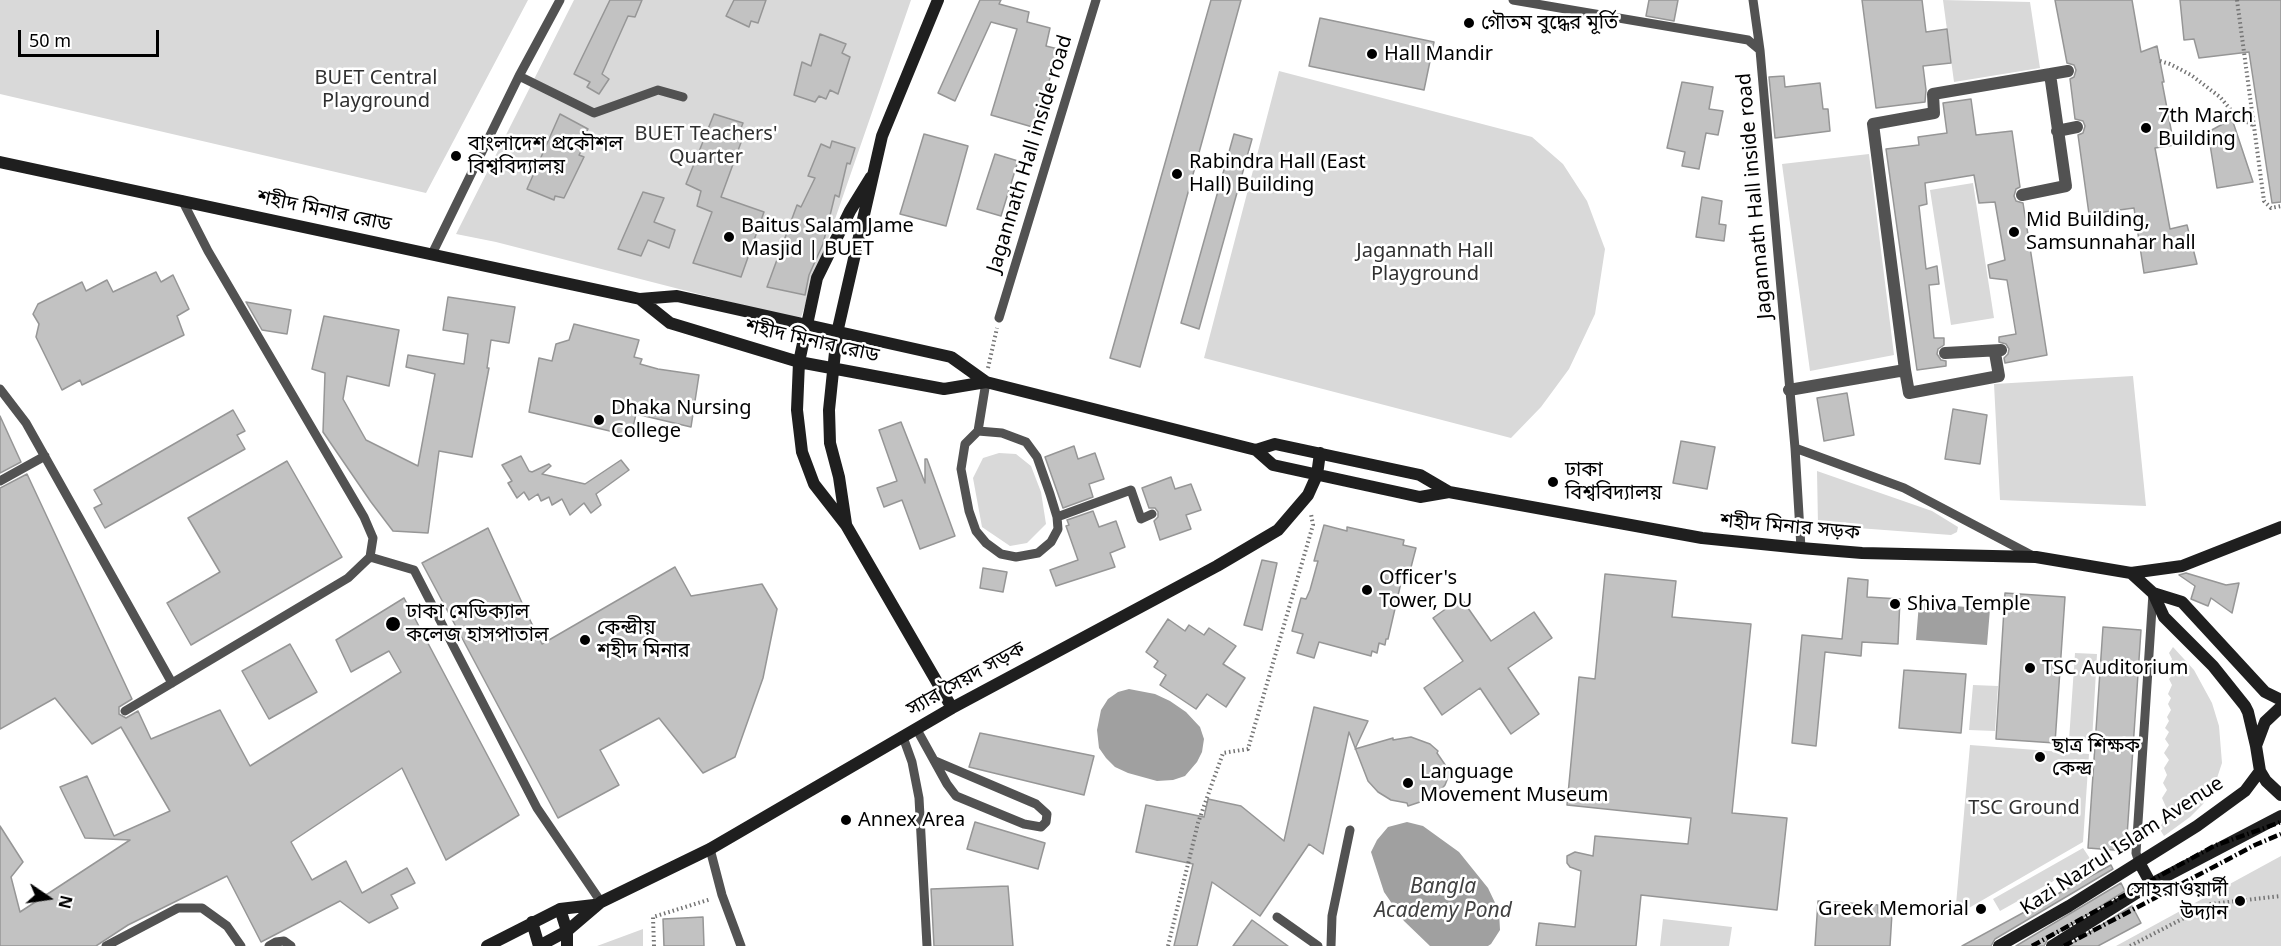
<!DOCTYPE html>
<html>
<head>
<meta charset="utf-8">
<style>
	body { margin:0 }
	#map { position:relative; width:2281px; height:946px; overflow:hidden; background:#fff; font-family:"Noto Sans",sans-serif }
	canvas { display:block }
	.north { position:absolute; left:18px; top:868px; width:60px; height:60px; -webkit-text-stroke:4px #fff; paint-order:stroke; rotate:103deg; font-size:16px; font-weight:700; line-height:24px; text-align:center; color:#000 }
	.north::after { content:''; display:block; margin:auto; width:21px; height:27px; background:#000; clip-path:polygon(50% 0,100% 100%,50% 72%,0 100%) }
	.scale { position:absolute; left:18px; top:30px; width:141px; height:27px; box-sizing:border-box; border:3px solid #000; border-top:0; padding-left:8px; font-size:18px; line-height:21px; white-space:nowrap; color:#000; -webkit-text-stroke:4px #fff; paint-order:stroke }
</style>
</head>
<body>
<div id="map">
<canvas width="2281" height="946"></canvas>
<div class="north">N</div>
<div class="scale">50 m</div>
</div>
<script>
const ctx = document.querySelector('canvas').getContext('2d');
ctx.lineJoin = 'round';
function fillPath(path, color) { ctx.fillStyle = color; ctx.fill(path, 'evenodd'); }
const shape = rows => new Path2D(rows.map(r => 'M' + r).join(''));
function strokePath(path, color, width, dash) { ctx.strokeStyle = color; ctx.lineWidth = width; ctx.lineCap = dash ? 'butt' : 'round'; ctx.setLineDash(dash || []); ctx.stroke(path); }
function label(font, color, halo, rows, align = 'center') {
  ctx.font = font + ' "Noto Sans","Noto Sans Bengali",sans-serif'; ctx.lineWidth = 5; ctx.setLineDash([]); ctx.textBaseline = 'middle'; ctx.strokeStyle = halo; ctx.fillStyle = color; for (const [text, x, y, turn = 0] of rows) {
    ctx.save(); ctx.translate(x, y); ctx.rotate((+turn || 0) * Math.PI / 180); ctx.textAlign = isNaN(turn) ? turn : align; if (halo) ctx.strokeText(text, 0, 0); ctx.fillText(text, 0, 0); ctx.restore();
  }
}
fillPath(shape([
	[0,0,528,0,426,193,0,94],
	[574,0,911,0,800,320,496,242,456,234],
	[1943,0,2030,2,2040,68,1954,82],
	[1279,71,1532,137,1563,164,1587,201,1605,249,1595,314,1569,369,1541,407,1511,438,1204,358],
	[1869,154,1894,355,1810,371,1782,164],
	[1973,183,1994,318,1951,325,1930,190],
	[2133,376,2146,506,2000,500,1994,384],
	[999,453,1016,454,1031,466,1041,492,1046,524,1027,543,1010,546,982,527,973,478,983,458],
	[1817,471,1932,511,1958,527,1957,532,1951,535,1818,525],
	[2173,647,2194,670,2212,703,2219,726,2222,763,2215,784,2203,804,2190,817,2164,836,2159,828,2164,821,2161,813,2166,807,2162,798,2167,790,2163,783,2167,775,2164,768,2169,760,2164,753,2169,745,2165,739,2169,732,2165,728,2169,721,2167,717,2171,710,2168,704,2171,698,2168,694,2172,685,2169,679,2173,674,2168,666,2172,659,2169,653],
	[2075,653,2097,654,2092,741,2069,740],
	[1973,685,1998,686,1995,731,1969,730],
	[1970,745,2089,754,2083,842,1955,916],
	[2083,848,2091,860,2000,911,1993,899],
	[2281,856,2281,946,2116,946],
	[1663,919,1732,927,1729,946,1660,946],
	[643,929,643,946,597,946]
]), '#d9d9d9');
fillPath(shape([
	[1919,603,1990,609,1987,645,1916,640],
	[1129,689,1155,694,1170,701,1186,712,1200,727,1204,739,1202,752,1197,762,1185,776,1173,780,1157,781,1128,773,1115,767,1106,758,1099,748,1097,730,1101,710,1108,699,1118,692],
	[1407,822,1423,826,1459,852,1488,888,1499,911,1500,930,1491,944,1488,946,1430,946,1404,921,1384,892,1371,852,1377,840,1388,827]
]), '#a0a0a0');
const building = shape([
	[610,0,642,0,635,17,628,16,602,74,609,79,599,94,587,87,590,82,574,74,610,0],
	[734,0,766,0,758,23,751,21,749,27,726,16,734,0],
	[980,0,1001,0,999,4,1029,12,1027,22,1050,28,1046,46,1058,49,1036,128,991,115,1017,29,991,22,955,101,938,93,980,0],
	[1211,0,1241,0,1140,367,1110,358,1211,0],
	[1649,0,1678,0,1674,21,1646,16,1649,0],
	[1862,0,1922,0,1926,32,1947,29,1951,63,1923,66,1926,90,1925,102,1876,108,1862,0],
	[2055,0,2132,0,2141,52,2157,46,2164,82,2162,82,2174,145,2155,148,2170,229,2187,225,2197,264,2144,273,2134,208,2089,214,2078,135,2083,133,2085,126,2083,121,2075,119,2070,79,2074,77,2076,70,2074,65,2067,63,2055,0],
	[2180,0,2281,0,2281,202,2272,203,2249,52,2199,58,2194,39,2184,40,2180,0],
	[1320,18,1434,42,1424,90,1309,66,1320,18],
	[820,34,846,44,842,53,850,57,838,94,830,90,826,99,819,96,815,102,794,95,802,62,811,66,820,34],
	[1784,76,1785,87,1820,83,1823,109,1828,109,1830,131,1775,138,1769,77,1784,76],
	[1682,82,1713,87,1709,109,1723,111,1718,135,1706,133,1699,169,1682,166,1685,152,1667,148,1682,82],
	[1971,99,1976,135,2012,131,2020,187,2016,189,2014,196,2016,201,2023,203,2047,355,2005,363,2004,358,2008,354,2009,349,2006,344,1999,342,1999,337,2016,334,2007,280,1990,278,1988,265,2005,260,1995,202,1979,203,1974,175,1925,183,1927,204,1919,206,1926,269,1937,266,1939,284,1929,285,1934,338,1944,338,1944,345,1938,349,1937,354,1941,360,1946,361,1946,366,1917,370,1886,149,1919,145,1918,137,1947,133,1943,103,1971,99],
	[560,114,588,129,584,137,588,139,579,155,584,157,564,198,555,196,554,200,527,189,560,114],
	[714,114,743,123,738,136,743,137,721,197,764,212,741,277,693,263,712,212,697,206,701,191,686,184,714,114],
	[2232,119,2253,182,2217,188,2208,132,2232,119],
	[924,134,968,146,946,226,900,214,924,134],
	[1234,134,1252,139,1199,329,1181,323,1234,134],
	[832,141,855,148,850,164,847,163,839,197,835,195,823,244,809,275,805,295,767,287,797,205,801,207,815,178,808,176,821,144,830,148,832,141],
	[995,154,1018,161,1001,216,977,209,995,154],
	[643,192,664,198,654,222,675,230,669,248,648,240,641,256,618,249,643,192],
	[1702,197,1722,201,1719,224,1726,225,1724,241,1696,237,1702,197],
	[156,272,161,282,173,275,189,309,177,316,184,335,82,385,80,380,62,390,36,337,39,324,33,314,38,304,82,282,86,291,107,280,113,292,156,272],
	[448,297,515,307,509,343,491,340,487,368,489,368,472,457,439,451,428,533,393,531,371,502,323,432,325,373,312,369,324,316,399,330,389,386,347,376,343,399,366,440,418,466,435,374,406,367,408,355,464,364,468,334,443,330,448,297],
	[246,302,291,310,287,334,262,330,246,302],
	[574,324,639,340,634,357,642,359,640,364,658,369,699,375,691,427,636,414,631,436,529,412,539,358,552,361,556,344,569,340,574,324],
	[1847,393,1854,435,1824,441,1817,398,1847,393],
	[1953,409,1987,415,1980,464,1945,459,1953,409],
	[233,410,245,431,237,435,245,449,105,528,94,508,102,504,94,490,233,410],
	[0,416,21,462,0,473,0,416],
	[901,422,925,483,925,459,927,459,955,536,920,549,902,500,884,507,877,488,897,481,879,430,901,422],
	[1681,441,1715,447,1707,489,1673,483,1681,441],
	[1074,446,1078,459,1095,453,1104,479,1089,484,1093,497,1063,508,1045,457,1074,446],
	[521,456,529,471,532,472,549,464,551,466,542,474,585,484,621,460,629,470,596,494,601,505,591,513,584,503,570,515,562,499,552,505,549,497,541,501,538,494,529,500,524,492,517,498,508,483,512,481,502,465,521,456],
	[287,461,342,557,191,645,167,603,220,572,188,518,287,461],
	[27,474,132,699,119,707,119,714,126,718,138,711,151,739,220,710,250,766,401,672,389,651,351,672,336,640,404,598,519,815,446,860,402,768,291,842,312,880,346,861,362,893,407,868,415,883,391,895,398,908,369,923,340,901,261,942,227,876,128,925,96,946,0,946,0,826,23,862,11,877,20,912,130,840,85,838,60,787,87,776,114,836,170,811,121,727,92,744,55,698,0,729,0,488,27,474],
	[1171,477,1175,489,1191,484,1201,510,1186,515,1191,529,1160,540,1154,521,1158,517,1158,512,1155,508,1149,508,1142,488,1171,477],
	[1093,511,1099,527,1116,521,1125,547,1110,553,1115,567,1056,586,1050,570,1078,560,1066,526,1069,525,1067,520,1093,511],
	[1324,525,1347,531,1347,527,1404,540,1403,545,1416,548,1409,575,1403,574,1388,639,1386,639,1385,645,1379,643,1377,653,1372,651,1371,656,1319,642,1314,658,1297,653,1303,634,1292,631,1301,598,1306,599,1310,590,1318,561,1314,561,1324,525],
	[488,528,528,616,542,644,675,567,691,596,762,584,777,609,763,678,735,757,703,773,659,718,600,750,619,785,558,818,422,563,488,528],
	[1262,560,1277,563,1262,630,1244,625,1262,560],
	[983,568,1007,572,1003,592,980,588,983,568],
	[2186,573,2226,585,2239,583,2232,613,2211,598,2208,606,2191,599,2195,586,2179,575,2186,573],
	[1605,574,1676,581,1672,617,1751,624,1732,813,1787,818,1777,910,1641,895,1636,946,1536,946,1539,923,1575,927,1581,871,1570,867,1567,863,1567,856,1575,852,1593,856,1595,836,1688,844,1691,818,1567,805,1579,677,1595,679,1605,574],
	[1848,578,1868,580,1867,597,1900,599,1898,644,1862,642,1861,656,1825,652,1816,746,1792,743,1802,635,1842,639,1848,578],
	[2005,593,2065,597,2055,743,1996,739,2005,593],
	[1461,598,1491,641,1534,612,1552,638,1508,668,1539,714,1511,734,1480,688,1442,715,1424,688,1463,661,1433,618,1461,598],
	[1168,619,1185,631,1189,625,1204,635,1209,628,1236,646,1223,664,1245,678,1226,707,1207,694,1196,709,1160,685,1166,675,1154,667,1158,661,1146,652,1168,619],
	[2103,627,2141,630,2126,851,2088,848,2103,627],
	[290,644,317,692,269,719,242,671,290,644],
	[1904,670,1966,674,1961,733,1899,728,1904,670],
	[1314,707,1368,721,1355,749,1393,738,1393,740,1411,737,1430,744,1438,751,1437,753,1448,769,1449,775,1445,785,1439,792,1429,799,1408,806,1407,803,1391,800,1378,792,1368,781,1349,732,1323,854,1309,844,1260,916,1212,882,1197,946,1174,946,1193,864,1136,852,1146,805,1204,817,1208,799,1241,806,1284,841,1314,707],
	[980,733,1094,756,1084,795,969,767,980,733],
	[975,822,1045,843,1038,869,967,849,975,822],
	[2111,865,2113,869,1995,939,1991,946,1962,946,2111,865],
	[2121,883,2125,891,2048,939,2044,946,2016,946,2121,883],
	[1008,886,1013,946,934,946,931,889,1008,886],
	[1818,901,1878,905,1878,913,1892,913,1890,946,1815,946,1818,901],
	[2132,906,2141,923,2098,946,2068,946,2132,906],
	[703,917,704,946,664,946,663,919,703,917],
	[1252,920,1288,946,1233,946,1252,920]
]);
fillPath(building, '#c2c2c2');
strokePath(building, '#969696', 1.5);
strokePath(shape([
	[2237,0,2264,201,2271,208,2281,206],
	[2160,61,2170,64,2191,75,2220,97,2236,116,2254,126],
	[988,368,997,328],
	[654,946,653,917,711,899],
	[1168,946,1198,823,1223,753,1248,749,1313,525,1311,514],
	[2130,946,2211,904,2281,896]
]), '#747474', 4, [1.5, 3]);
strokePath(shape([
	[1513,0,1748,40,1760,50],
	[1753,0,1760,50,1795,448,1801,548],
	[519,76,594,113,658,90,683,97],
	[432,254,519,76,560,0],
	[999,318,1096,0],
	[0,389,26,423,172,683],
	[978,431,1002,433,1026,442,1037,457,1050,494,1057,517,1058,529,1051,542,1038,553,1016,557,1001,554,986,543,976,531,969,511,961,469,965,444,978,431,986,382],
	[1795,448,1904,488,2035,557],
	[0,481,45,456],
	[1057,517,1131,490,1141,519,1152,514],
	[370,557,414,570,537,808,601,902],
	[125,711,348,578,370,557,373,538,364,517,208,251,182,200],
	[916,728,947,784,956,796,1024,824,1041,827,1046,822,1047,814,1036,804,935,761],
	[903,737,912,762,919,798,927,946],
	[710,849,722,895,741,946],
	[2139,862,2136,853,2153,593],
	[1277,917,1318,946],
	[106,946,178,908,202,908,227,926,241,946],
	[269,946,276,942,284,941,291,946],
	[1331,946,1332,916,1350,830]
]), '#525252', 9);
strokePath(shape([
	[2057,131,2077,127],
	[2022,195,2066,186,2050,74],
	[1945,353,2001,350],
	[1905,370,1909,393,1999,376,1995,353,2001,350],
	[1789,390,1905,370,1873,124,1934,113,1933,94,2068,71]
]), '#525252', 12);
strokePath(shape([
	[0,162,640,299,677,296,951,357,986,382],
	[871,177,850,211,817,278,799,362,797,410,802,452,814,484,846,525,952,708],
	[640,299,670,323,799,362,944,389,986,382,1256,450,1273,465,1420,497,1449,492],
	[1256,450,1275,444,1420,475,1449,492,1702,538,1801,548,1862,553,2036,557,2131,573,2182,566,2281,527],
	[846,524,839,477,830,443,829,410,837,333,882,136,938,0],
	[2131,573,2153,593,2164,617,2213,666,2245,706,2248,712,2256,746],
	[2153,593,2182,602,2265,692,2281,700],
	[2281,707,2265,722,2256,746,2260,771,2266,781,2281,795],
	[2139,862,2151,884],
	[560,909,567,931,567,946],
	[532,922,539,946],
	[487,946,560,909,594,905],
	[539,946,567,931,601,902,710,849,952,708,1217,566,1278,530,1308,495,1317,475,1320,453],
	[1999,946,2069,906,2197,826,2245,791,2260,771],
	[2052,946,2151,884,2281,816]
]), '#1f1f1f', 12);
strokePath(shape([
	[2032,946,2214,846,2281,822],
	[2064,946,2255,845,2281,834]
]), '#000', 4.5, [9, 3, 1.5, 3]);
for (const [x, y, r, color] of [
	[1469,23,6,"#000"],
	[1372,54,6,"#000"],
	[2146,128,6,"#000"],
	[456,156,6,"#000"],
	[1177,174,6,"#000"],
	[2014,232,6,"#000"],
	[729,237,6,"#000"],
	[599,420,6,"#000"],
	[1553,482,6,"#000"],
	[1367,590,6,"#000"],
	[1895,604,6,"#000"],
	[393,624,8,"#000"],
	[585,640,6,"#000"],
	[2030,668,6,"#000"],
	[2040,757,6,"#000"],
	[1408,783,6,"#000"],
	[846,820,6,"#000"],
	[2240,901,6,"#000"],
	[1981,909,6,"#000"]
]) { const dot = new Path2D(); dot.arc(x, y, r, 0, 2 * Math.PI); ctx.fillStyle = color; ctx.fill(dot); strokePath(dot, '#fff', 2); }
label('20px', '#000', '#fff', [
	["গৌতম বুদ্ধের মূর্তি",1481,23],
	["Hall Mandir",1384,54],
	["7th March",2158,116],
	["Building",2158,139],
	["বাংলাদেশ প্রকৌশল",468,144],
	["বিশ্ববিদ্যালয়",468,167],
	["Rabindra Hall (East",1189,162],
	["Hall) Building",1189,185],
	["Mid Building,",2026,220],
	["Samsunnahar hall",2026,243],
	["Baitus Salam Jame",741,226],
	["Masjid | BUET",741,249],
	["Dhaka Nursing",611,408],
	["College",611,431],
	["ঢাকা",1565,470],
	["বিশ্ববিদ্যালয়",1565,493],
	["Officer's",1379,578],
	["Tower, DU",1379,601],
	["Shiva Temple",1907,604],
	["ঢাকা মেডিক্যাল",406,612],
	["কলেজ হাসপাতাল",406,635],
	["কেন্দ্রীয়",597,628],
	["শহীদ মিনার",597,651],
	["TSC Auditorium",2042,668],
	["ছাত্র শিক্ষক",2052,746],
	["কেন্দ্র",2052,769],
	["Language",1420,772],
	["Movement Museum",1420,795],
	["Annex Area",858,820],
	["সোহরাওয়ার্দী",2228,890,"right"],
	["উদ্যান",2228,913,"right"],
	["Greek Memorial",1969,909,"right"]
], 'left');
label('20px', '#303030', '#fff', [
	["BUET Central",376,78],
	["Playground",376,101],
	["BUET Teachers'",706,134],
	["Quarter",706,157],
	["Jagannath Hall",1425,251],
	["Playground",1425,274],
	["TSC Ground",2024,808]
]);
label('20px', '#000', '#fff', [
	["Jagannath Hall inside road",1030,154,-73],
	["Jagannath Hall inside road",1755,196,-95],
	["শহীদ মিনার রোড",324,211,12],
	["শহীদ মিনার রোড",812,341,13],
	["শহীদ মিনার সড়ক",1790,527,5],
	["স্যার সৈয়দ সড়ক",966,679,-29],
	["Kazi Nazrul Islam Avenue",2122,846,-33]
]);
label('italic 21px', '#414141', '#fff', [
	["Bangla",1443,887],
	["Academy Pond",1443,911]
]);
</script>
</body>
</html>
